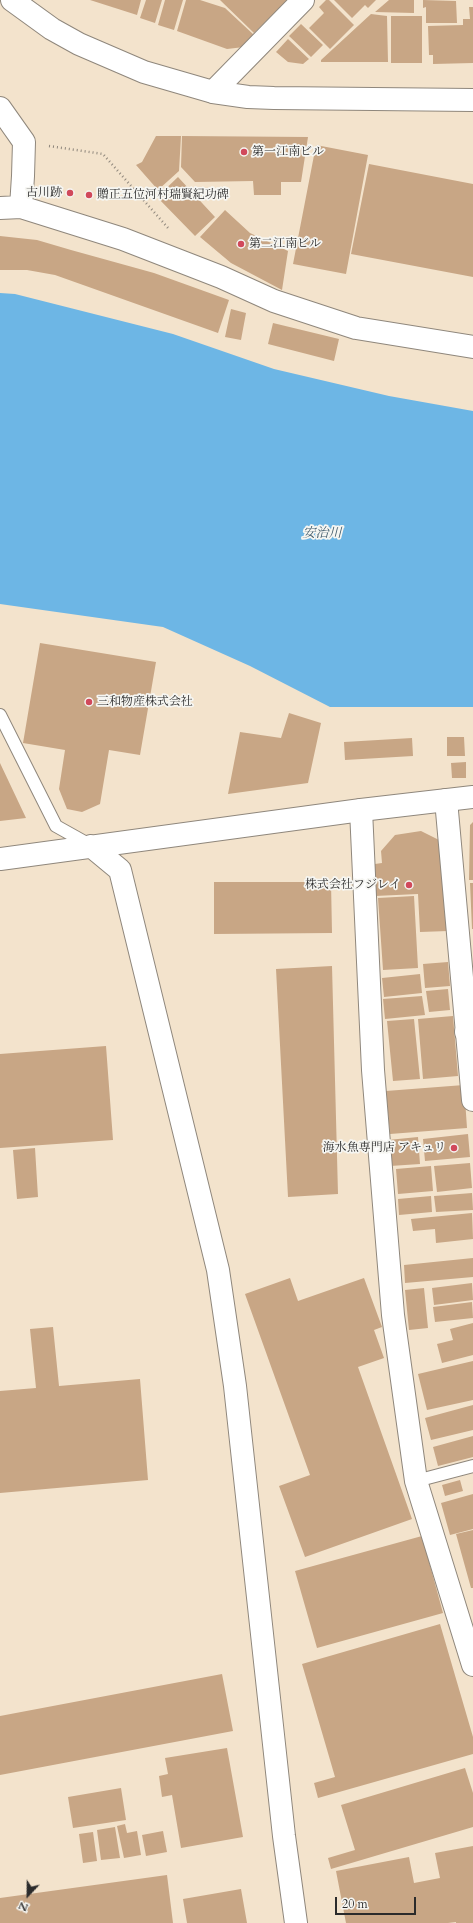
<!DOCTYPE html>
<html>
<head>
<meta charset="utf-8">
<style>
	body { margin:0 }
	#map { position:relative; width:473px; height:1923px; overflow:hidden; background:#f3e3cc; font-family:Cardo,serif }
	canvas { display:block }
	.north { position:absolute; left:8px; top:1875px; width:40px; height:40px; -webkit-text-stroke:3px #f6f6f2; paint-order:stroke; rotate:202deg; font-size:11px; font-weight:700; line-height:16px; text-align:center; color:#2b2b2b }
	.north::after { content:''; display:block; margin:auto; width:14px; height:18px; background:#2b2b2b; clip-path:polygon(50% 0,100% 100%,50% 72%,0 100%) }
	.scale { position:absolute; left:335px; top:1897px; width:81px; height:18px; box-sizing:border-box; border:2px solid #2b2b2b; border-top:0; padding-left:5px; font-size:12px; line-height:14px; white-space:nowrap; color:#2b2b2b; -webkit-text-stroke:3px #f6f6f2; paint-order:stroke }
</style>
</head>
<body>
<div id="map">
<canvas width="473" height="1923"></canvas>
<div class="north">N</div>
<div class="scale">20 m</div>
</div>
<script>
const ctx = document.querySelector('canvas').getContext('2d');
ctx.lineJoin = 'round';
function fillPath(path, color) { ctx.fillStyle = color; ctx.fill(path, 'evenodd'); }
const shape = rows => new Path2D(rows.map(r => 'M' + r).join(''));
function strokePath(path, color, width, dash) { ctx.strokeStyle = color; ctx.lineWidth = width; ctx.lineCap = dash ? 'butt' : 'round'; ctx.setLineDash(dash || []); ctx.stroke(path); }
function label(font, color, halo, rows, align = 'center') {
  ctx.font = font + ' Cardo,"Noto Serif JP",serif'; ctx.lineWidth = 3.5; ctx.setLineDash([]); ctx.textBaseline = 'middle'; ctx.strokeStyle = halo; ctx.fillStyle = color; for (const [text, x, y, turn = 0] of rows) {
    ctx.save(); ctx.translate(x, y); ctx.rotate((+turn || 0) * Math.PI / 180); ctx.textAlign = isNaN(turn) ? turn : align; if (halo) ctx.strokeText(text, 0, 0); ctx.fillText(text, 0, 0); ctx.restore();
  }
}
fillPath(shape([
	[0,293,15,294,173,334,274,369,389,396,473,411,473,707,330,707,250,666,163,627,0,604]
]), '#6db6e5');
fillPath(shape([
	[90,0,141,0,137,15],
	[146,0,162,0,155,23,140,18],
	[165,0,183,0,174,30,158,25],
	[186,0,200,0,225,8,254,35,244,47,227,49,177,31],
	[220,0,287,0,254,33],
	[326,0,329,0,354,25,330,49,309,28,324,13,319,7],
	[334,0,376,0,368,8,365,5,352,18],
	[389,0,414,0,414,13,375,12],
	[423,0,456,1,457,23,426,23,426,7,423,8],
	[469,7,473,7,473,63,433,64,433,55,429,55,428,26,463,25,463,19,470,19],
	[371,14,387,16,388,62,321,62,321,60],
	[391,16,422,16,422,63,391,63],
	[301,24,323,45,311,57,289,36],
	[288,39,309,59,303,64,288,62,276,52],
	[156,136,181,136,179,171,158,190,136,165,142,162],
	[182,136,308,137,301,182,281,182,281,195,254,195,253,181,195,182,181,167],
	[316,145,368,155,346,274,293,264],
	[369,164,473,184,473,277,351,254],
	[178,177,215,217,195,236,157,197],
	[225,210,250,233,288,251,282,290,231,263,200,237],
	[0,236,37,240,71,250,154,273,229,300,218,333,55,275,27,270,0,270],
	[231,309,246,313,241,340,225,337],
	[273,323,339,339,334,361,268,344],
	[40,643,156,662,140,755,109,750,100,804,82,812,67,809,59,789,65,750,23,743],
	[289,713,321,723,308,783,228,794,240,732,281,738],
	[447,737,464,737,465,756,447,756],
	[412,738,413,756,345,760,344,742],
	[466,762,466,778,452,778,451,763],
	[0,763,26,818,0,821],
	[473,822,473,880,469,880,470,825],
	[421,831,441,841,448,931,420,932,418,894,375,896,375,864,382,863,381,851,395,835],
	[214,882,331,882,332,933,214,934],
	[470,883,473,883,473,929,472,929],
	[414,896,418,968,383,970,378,898],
	[448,962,450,986,425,988,423,964],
	[332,966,338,1194,288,1197,276,969],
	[420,974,422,993,384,997,382,978],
	[448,989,450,1010,429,1012,426,991],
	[422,996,425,1015,385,1019,383,999],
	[453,1016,458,1076,423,1079,418,1019],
	[414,1019,420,1079,393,1081,387,1021],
	[106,1046,113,1140,0,1148,0,1054],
	[464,1085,467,1128,390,1134,386,1091],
	[468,1134,470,1157,425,1161,423,1139],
	[418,1137,420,1164,390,1166,388,1140],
	[35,1148,38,1197,17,1199,13,1150],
	[470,1163,472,1188,437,1192,434,1166],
	[431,1166,433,1191,398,1194,396,1169],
	[472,1193,473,1210,436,1212,434,1196],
	[431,1196,432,1212,399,1215,398,1199],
	[472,1213,473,1239,436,1243,435,1229,413,1231,411,1219],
	[473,1258,473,1277,405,1283,404,1265],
	[290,1278,298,1301,364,1278,382,1327,374,1330,384,1358,358,1367,412,1519,305,1557,279,1486,310,1475,245,1294],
	[472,1283,473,1300,434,1305,432,1288],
	[424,1288,428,1328,409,1330,405,1290],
	[472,1302,473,1318,435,1322,433,1307],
	[473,1323,473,1355,442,1363,437,1344,453,1340,450,1329],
	[53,1327,59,1386,140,1379,148,1480,0,1493,0,1391,36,1388,30,1329],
	[473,1361,473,1400,427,1410,418,1374],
	[473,1405,473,1430,431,1440,425,1418],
	[473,1436,473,1457,438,1466,433,1447],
	[460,1480,463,1491,445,1496,442,1485],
	[473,1494,473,1529,450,1535,441,1503],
	[473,1530,473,1588,471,1588,456,1534],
	[422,1536,443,1613,317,1648,295,1571],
	[440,1624,473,1737,473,1754,318,1798,314,1783,335,1777,302,1664],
	[222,1674,233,1731,0,1775,0,1716],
	[227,1748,243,1837,181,1848,172,1795,162,1797,159,1776,168,1774,165,1758],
	[465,1768,473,1793,473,1827,331,1869,328,1858,355,1850,341,1805],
	[121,1788,126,1820,73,1828,68,1797],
	[125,1824,127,1833,137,1831,141,1855,124,1858,117,1826],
	[115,1827,120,1858,101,1860,97,1830],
	[163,1831,167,1852,146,1856,142,1835],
	[93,1832,97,1861,83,1863,79,1834],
	[473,1846,473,1923,456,1923,456,1922,448,1923,346,1923,336,1871,409,1857,414,1883,440,1878,435,1853],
	[167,1875,173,1923,0,1923,0,1898],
	[241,1889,247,1923,187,1923,183,1899]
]), '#c8a685');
const lane = shape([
	[0,715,56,826,90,845],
	[416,1481,473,1466]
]);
const street = shape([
	[213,92,303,0],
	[0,108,24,142,23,176,21,207],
	[0,208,21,207,123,239,221,277,274,301,356,328,473,347],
	[446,800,473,1100],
	[361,810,373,1070,393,1315,416,1481,473,1665]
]);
const secondary = shape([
	[12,0,52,29,79,44,144,72,213,92,248,97,274,98,473,100],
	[91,846,120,870,218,1270,235,1386,284,1836,296,1923],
	[0,859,361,810,473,797],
	[466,1032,473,1032]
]);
strokePath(lane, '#8f877c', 14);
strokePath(street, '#8f877c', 24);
strokePath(secondary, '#8f877c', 24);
strokePath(shape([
	[49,146,103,154,168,228]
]), '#8f877c', 2.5, [1, 3]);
strokePath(lane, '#fff', 12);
strokePath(street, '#fff', 22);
strokePath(secondary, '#fff', 22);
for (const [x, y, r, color] of [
	[244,152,4,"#d1495b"],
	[70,193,4,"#d1495b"],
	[89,195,4,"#d1495b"],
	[241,244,4,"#d1495b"],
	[89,702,4,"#d1495b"],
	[409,885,4,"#d1495b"],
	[454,1148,4,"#d1495b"]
]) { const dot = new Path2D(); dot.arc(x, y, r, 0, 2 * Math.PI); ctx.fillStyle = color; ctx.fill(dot); strokePath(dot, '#f6f6f2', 1.5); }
label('12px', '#2b2b2b', '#f6f6f2', [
	["第一江南ビル",252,152],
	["古川跡",62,193,"right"],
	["贈正五位河村瑞賢紀功碑",97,195],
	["第二江南ビル",249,244],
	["三和物産株式会社",97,702],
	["株式会社フジレイ",401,885,"right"],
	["海水魚専門店 アキュリ",446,1148,"right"]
], 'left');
label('italic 13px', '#425c6c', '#f6f6f2', [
	["安治川",322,534]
]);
</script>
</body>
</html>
